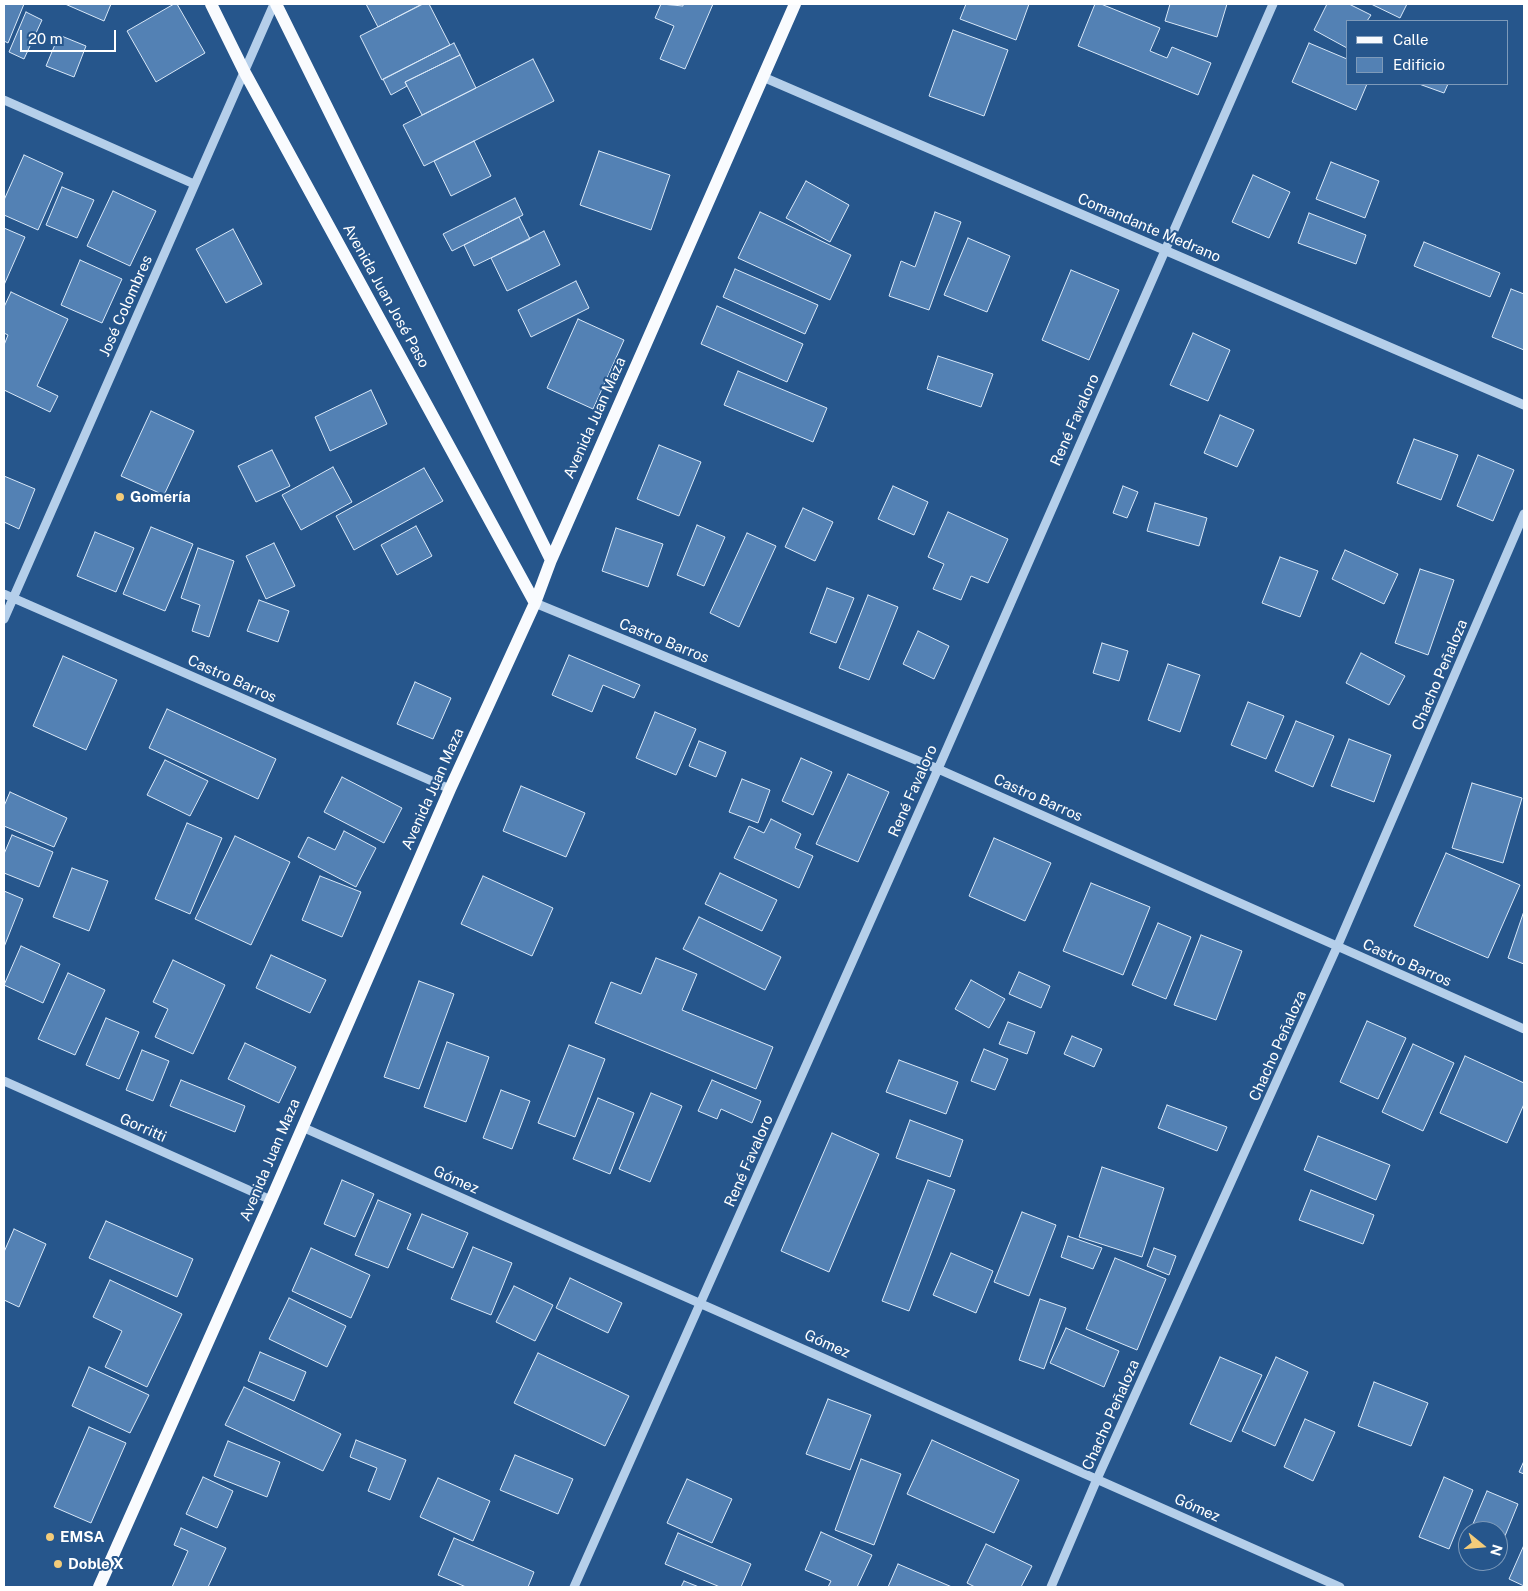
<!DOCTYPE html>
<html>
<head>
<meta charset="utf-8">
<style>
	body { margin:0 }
	#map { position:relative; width:1528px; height:1591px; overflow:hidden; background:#26568c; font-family:"Public Sans",sans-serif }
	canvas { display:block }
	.frame { position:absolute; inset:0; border:5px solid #fff; pointer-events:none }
	.legend { position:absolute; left:1346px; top:20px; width:162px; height:65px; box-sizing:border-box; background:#26568c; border:1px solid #7d9aba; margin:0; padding:6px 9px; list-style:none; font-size:15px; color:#fff }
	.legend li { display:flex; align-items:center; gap:10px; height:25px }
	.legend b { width:25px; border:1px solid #7d9aba }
	.north { position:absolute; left:1458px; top:1521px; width:50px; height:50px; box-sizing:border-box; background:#26568c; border:1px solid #7d9aba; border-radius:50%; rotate:107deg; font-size:14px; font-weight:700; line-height:20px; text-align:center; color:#fff }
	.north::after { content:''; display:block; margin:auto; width:18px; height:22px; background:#f3cc7a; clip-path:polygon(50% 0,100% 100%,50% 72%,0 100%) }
	.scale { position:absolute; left:20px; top:30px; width:96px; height:22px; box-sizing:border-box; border:2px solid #fff; border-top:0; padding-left:6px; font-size:15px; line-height:18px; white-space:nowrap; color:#fff; -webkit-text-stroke:4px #26568c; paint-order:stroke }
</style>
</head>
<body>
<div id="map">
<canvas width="1528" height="1591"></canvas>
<div class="frame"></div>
<ul class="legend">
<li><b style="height:6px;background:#f9fbfe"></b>Calle</li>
<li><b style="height:14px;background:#5381b4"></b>Edificio</li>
</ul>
<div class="north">N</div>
<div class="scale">20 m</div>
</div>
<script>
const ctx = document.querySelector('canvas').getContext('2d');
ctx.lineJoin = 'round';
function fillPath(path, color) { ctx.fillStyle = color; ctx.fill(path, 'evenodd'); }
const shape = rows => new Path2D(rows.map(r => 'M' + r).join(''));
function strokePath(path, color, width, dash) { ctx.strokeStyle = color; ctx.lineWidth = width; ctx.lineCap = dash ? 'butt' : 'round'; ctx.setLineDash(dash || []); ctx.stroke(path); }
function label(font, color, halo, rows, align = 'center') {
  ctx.font = font + ' "Public Sans",sans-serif'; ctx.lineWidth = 4; ctx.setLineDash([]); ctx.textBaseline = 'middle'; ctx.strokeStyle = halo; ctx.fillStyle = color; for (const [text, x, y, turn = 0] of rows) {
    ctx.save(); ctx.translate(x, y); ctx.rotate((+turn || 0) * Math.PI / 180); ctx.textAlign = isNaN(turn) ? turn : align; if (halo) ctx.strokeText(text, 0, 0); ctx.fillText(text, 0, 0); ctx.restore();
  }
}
const building = shape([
	[4,4,24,4,8,43,4,41,4,4],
	[65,4,111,4,104,21,65,4],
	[174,4,177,4,205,53,156,82,127,31,174,4],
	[366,4,420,4,420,5,378,27,366,4],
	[423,4,429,4,450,45,382,80,360,36,423,4],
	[661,4,683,6,683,4,713,4,685,69,660,59,674,26,655,18,661,4],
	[966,4,1029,4,1016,40,960,19,966,4],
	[1095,4,1101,4,1160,28,1150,51,1167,58,1172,47,1211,63,1198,95,1078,46,1095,4],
	[1170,4,1227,4,1217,37,1165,21,1170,4],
	[1327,4,1349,4,1371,15,1367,21,1347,21,1347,48,1314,30,1327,4],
	[1371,4,1407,4,1400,18,1371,4],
	[26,12,42,20,24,59,9,52,26,12],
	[953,30,1008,50,984,116,929,96,953,30],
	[59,35,86,46,74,77,46,66,59,35],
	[454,43,460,55,405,82,407,86,391,95,383,79,454,43],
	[1309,43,1347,59,1347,84,1367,84,1356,110,1292,82,1309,43],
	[460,55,476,88,422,115,405,82,460,55],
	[533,59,554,101,424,166,403,125,533,59],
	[1419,84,1448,84,1444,93,1419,84],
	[474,141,491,176,451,196,434,161,474,141],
	[599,151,670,175,651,230,580,205,599,151],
	[24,155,63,173,38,230,4,215,4,200,24,155],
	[1331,162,1379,181,1365,218,1316,199,1331,162],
	[1253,175,1290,192,1269,238,1232,222,1253,175],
	[806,181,849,205,830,242,786,218,806,181],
	[62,187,94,200,77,238,46,225,62,187],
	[113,191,156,211,130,266,87,246,113,191],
	[515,198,523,215,452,251,443,234,515,198],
	[760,212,851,255,830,300,738,258,760,212],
	[935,212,961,222,929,310,889,296,901,261,915,267,935,212],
	[1309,213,1366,235,1356,264,1298,243,1309,213],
	[519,217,530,239,474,266,464,245,519,217],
	[4,228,25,237,4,285,4,228],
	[233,229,262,284,226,303,196,249,233,229],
	[544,231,560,265,507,291,491,258,544,231],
	[968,238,1010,256,987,312,944,295,968,238],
	[1424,242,1500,273,1490,297,1414,266,1424,242],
	[80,260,122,279,102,323,61,305,80,260],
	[735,269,818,305,805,334,723,297,735,269],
	[1071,270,1119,290,1089,360,1042,340,1071,270],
	[576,281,589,308,531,337,518,310,576,281],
	[1511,289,1524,294,1524,350,1492,337,1511,289],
	[11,292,68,319,37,386,58,396,50,412,4,390,4,345,8,335,4,333,4,307,11,292],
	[717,306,803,344,787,382,701,344,717,306],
	[578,319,624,340,593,409,547,388,578,319],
	[1193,333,1230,350,1208,401,1170,385,1193,333],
	[938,356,993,374,981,407,927,389,938,356],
	[738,371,827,408,813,442,724,405,738,371],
	[371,390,387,424,330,451,315,417,371,390],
	[151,411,194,431,164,495,121,476,151,411],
	[1220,415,1254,430,1237,467,1204,453,1220,415],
	[1414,439,1458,455,1441,500,1397,483,1414,439],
	[659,445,701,462,679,516,637,499,659,445],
	[272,450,290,486,256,502,238,466,272,450],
	[1478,455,1514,470,1493,521,1457,506,1478,455],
	[333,467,352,502,301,530,282,495,333,467],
	[424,468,443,501,354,550,336,516,424,468],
	[4,476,35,489,19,529,4,522,4,476],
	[893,486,928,502,914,535,878,519,893,486],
	[1123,486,1138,492,1127,518,1113,513,1123,486],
	[1155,503,1207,518,1199,546,1147,531,1155,503],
	[803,508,833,522,815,561,785,547,803,508],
	[948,512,1008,539,988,583,971,576,961,600,933,589,944,564,928,557,948,512],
	[697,525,725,537,704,586,677,575,697,525],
	[416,526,432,556,397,575,381,545,416,526],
	[151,527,193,544,165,611,123,594,151,527],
	[616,528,663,544,648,587,602,571,616,528],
	[95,532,134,548,116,592,77,576,95,532],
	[747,533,776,546,739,627,710,613,747,533],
	[274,543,295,586,266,599,246,556,274,543],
	[198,548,234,561,209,637,192,631,200,605,181,598,198,548],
	[1345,550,1398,574,1384,604,1332,579,1345,550],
	[1280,557,1318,571,1300,617,1262,603,1280,557],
	[1420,569,1454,580,1428,655,1395,643,1420,569],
	[827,588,854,598,836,643,810,633,827,588],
	[868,595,898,607,869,680,839,668,868,595],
	[259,600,289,611,278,642,247,631,259,600],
	[918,631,949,646,934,679,903,664,918,631],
	[1102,643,1128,651,1119,681,1093,673,1102,643],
	[1361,653,1405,676,1389,705,1346,683,1361,653],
	[569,655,640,685,634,698,603,685,592,712,552,695,569,655],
	[63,656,117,680,86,750,33,726,63,656],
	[1168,664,1200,675,1180,732,1148,720,1168,664],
	[415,682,451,698,433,739,397,724,415,682],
	[1248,702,1284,716,1266,759,1231,745,1248,702],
	[167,709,276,759,258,799,149,748,167,709],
	[655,712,696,729,676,775,636,758,655,712],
	[1296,721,1334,736,1313,787,1275,771,1296,721],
	[1349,739,1391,755,1374,802,1331,786,1349,739],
	[699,741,726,752,716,777,689,766,699,741],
	[801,758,832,772,813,815,782,801,801,758],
	[165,760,208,781,190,816,147,795,165,760],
	[848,774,889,792,858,862,816,844,848,774],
	[342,777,402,808,384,843,324,812,342,777],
	[742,779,770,790,758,823,729,812,742,779],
	[1472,783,1522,798,1503,863,1452,848,1472,783],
	[521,786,585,813,566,857,503,831,521,786],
	[10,792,67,818,54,847,4,826,4,806,10,792],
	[771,819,801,834,795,848,813,856,799,888,734,858,749,826,764,833,771,819],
	[187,823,222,838,190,914,155,899,187,823],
	[344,831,376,848,356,887,298,857,308,837,335,850,344,831],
	[12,835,53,852,39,887,4,873,4,854,12,835],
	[235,836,290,862,251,945,195,919,235,836],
	[994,838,1051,863,1025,921,969,896,994,838],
	[1446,853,1520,885,1488,958,1414,926,1446,853],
	[72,868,108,881,89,931,53,917,72,868],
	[720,873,777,900,762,931,705,904,720,873],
	[320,876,361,892,342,937,302,920,320,876],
	[483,876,553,908,532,956,461,924,483,876],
	[1091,883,1150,907,1123,975,1063,951,1091,883],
	[4,891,23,899,4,947,4,891],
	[1524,911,1524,964,1508,958,1524,911],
	[699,917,781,957,765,990,683,949,699,917],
	[1158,923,1191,937,1166,999,1132,985,1158,923],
	[1201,935,1242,951,1216,1020,1174,1005,1201,935],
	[21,946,60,964,43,1003,4,985,21,946],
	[271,955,326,980,310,1013,256,988,271,955],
	[656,958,697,974,682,1010,773,1047,756,1089,595,1023,611,982,641,994,656,958],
	[173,960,225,985,193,1054,155,1037,168,1009,153,1002,173,960],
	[1019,972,1050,986,1041,1008,1009,994,1019,972],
	[68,973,105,990,75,1055,38,1039,68,973],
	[971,980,1005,999,989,1028,955,1009,971,980],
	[419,981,454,994,419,1089,384,1077,419,981],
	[106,1018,139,1032,119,1079,86,1065,106,1018],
	[1367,1021,1406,1038,1378,1099,1340,1082,1367,1021],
	[1008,1022,1035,1032,1027,1054,999,1044,1008,1022],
	[1072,1036,1102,1049,1094,1067,1064,1054,1072,1036],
	[447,1042,489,1057,466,1122,424,1107,447,1042],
	[245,1043,296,1067,279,1103,228,1079,245,1043],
	[1413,1044,1454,1063,1423,1131,1382,1112,1413,1044],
	[569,1045,605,1059,575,1137,538,1123,569,1045],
	[984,1049,1008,1059,995,1090,971,1081,984,1049],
	[142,1050,169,1061,153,1101,126,1090,142,1050],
	[1465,1056,1524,1083,1524,1104,1507,1143,1440,1113,1465,1056],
	[899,1060,958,1082,946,1114,886,1092,899,1060],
	[181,1080,245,1106,235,1132,170,1106,181,1080],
	[712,1080,761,1101,752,1123,721,1109,717,1119,698,1111,712,1080],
	[501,1090,530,1101,512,1149,483,1138,501,1090],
	[651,1093,682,1106,650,1182,619,1169,651,1093],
	[598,1098,634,1113,610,1174,573,1159,598,1098],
	[1167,1105,1227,1127,1217,1151,1158,1128,1167,1105],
	[910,1120,963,1140,950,1177,896,1158,910,1120],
	[832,1133,879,1154,829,1272,781,1251,832,1133],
	[1318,1136,1390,1165,1376,1200,1304,1170,1318,1136],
	[1102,1167,1164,1188,1142,1257,1079,1237,1102,1167],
	[342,1180,374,1194,355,1237,324,1224,342,1180],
	[928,1180,955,1190,909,1311,882,1301,928,1180],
	[1311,1190,1374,1215,1363,1244,1299,1220,1311,1190],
	[378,1200,411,1214,388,1268,355,1255,378,1200],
	[1022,1212,1056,1225,1029,1296,994,1282,1022,1212],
	[422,1214,468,1233,453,1268,407,1249,422,1214],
	[106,1221,193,1259,177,1297,89,1258,106,1221],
	[14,1229,46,1244,19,1307,4,1300,4,1252,14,1229],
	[1068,1236,1102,1248,1093,1269,1061,1257,1068,1236],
	[473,1247,512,1263,491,1315,451,1299,473,1247],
	[311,1248,370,1275,351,1318,292,1291,311,1248],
	[1154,1248,1176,1256,1169,1275,1147,1266,1154,1248],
	[951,1253,993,1271,976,1313,933,1295,951,1253],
	[1115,1258,1166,1279,1137,1350,1086,1329,1115,1258],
	[570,1278,622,1303,608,1333,556,1308,570,1278],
	[110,1280,182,1314,147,1387,105,1367,122,1331,93,1317,110,1280],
	[514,1286,553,1305,535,1341,496,1322,514,1286],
	[289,1298,346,1326,327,1367,269,1339,289,1298],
	[1040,1299,1066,1308,1044,1369,1019,1360,1040,1299],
	[1066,1328,1119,1351,1104,1387,1050,1363,1066,1328],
	[260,1352,306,1372,294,1401,248,1381,260,1352],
	[538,1353,629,1396,605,1446,514,1403,538,1353],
	[1220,1357,1262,1375,1231,1442,1190,1424,1220,1357],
	[1276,1357,1308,1372,1275,1446,1242,1431,1276,1357],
	[89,1367,149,1395,130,1433,72,1406,89,1367],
	[1374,1382,1428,1403,1411,1446,1358,1426,1374,1382],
	[244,1387,341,1434,323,1471,225,1425,244,1387],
	[828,1399,871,1415,850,1470,806,1454,828,1399],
	[1305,1419,1335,1432,1313,1481,1284,1467,1305,1419],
	[89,1427,126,1443,91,1523,54,1507,89,1427],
	[356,1440,406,1460,390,1500,368,1491,377,1468,350,1457,356,1440],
	[932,1440,1019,1480,994,1533,907,1494,932,1440],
	[228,1441,280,1462,267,1497,214,1476,228,1441],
	[515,1455,573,1479,558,1514,500,1490,515,1455],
	[861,1459,901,1474,874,1545,835,1530,861,1459],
	[1524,1461,1524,1474,1519,1472,1524,1461],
	[203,1477,233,1491,217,1528,186,1514,203,1477],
	[1444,1477,1473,1490,1449,1549,1419,1537,1444,1477],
	[438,1478,490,1501,473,1541,420,1517,438,1478],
	[687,1479,732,1499,712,1543,667,1523,687,1479],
	[1487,1491,1518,1504,1498,1553,1498,1531,1470,1531,1487,1491],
	[181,1528,226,1548,208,1587,172,1587,188,1551,174,1545,181,1528],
	[821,1532,872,1555,857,1587,828,1587,831,1581,805,1570,821,1532],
	[678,1533,751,1564,741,1587,720,1587,665,1564,678,1533],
	[1468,1537,1468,1554,1462,1552,1468,1537],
	[454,1538,534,1572,528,1587,466,1587,438,1575,454,1538],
	[986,1544,1032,1566,1021,1587,975,1587,967,1583,986,1544],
	[1524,1545,1524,1586,1509,1579,1524,1545],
	[898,1564,952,1587,888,1587,898,1564],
	[684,1581,699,1587,681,1587,684,1581]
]);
fillPath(building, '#5381b4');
strokePath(building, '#d9e8f8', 1);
strokePath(shape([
	[763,77,1524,405],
	[4,100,194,184],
	[4,594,450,789],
	[535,603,938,769,1524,1029],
	[4,619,274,4],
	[4,1081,271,1200],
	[302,1127,1340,1587],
	[574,1587,938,769,1273,4],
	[1051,1587,1097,1479,1337,947,1524,514]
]), '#b5cfea', 9);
strokePath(shape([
	[211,4,244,71,535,603],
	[276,4,551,560],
	[99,1587,271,1200,450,789,535,603,551,560,795,4]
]), '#f9fbfe', 12);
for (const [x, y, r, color] of [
	[120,497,5,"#f3cc7a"],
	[50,1537,5,"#f3cc7a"],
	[58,1564,5,"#f3cc7a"]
]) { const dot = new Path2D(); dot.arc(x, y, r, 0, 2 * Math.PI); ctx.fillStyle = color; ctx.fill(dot); strokePath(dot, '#26568c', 2); }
label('15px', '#fff', '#26568c', [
	["Comandante Medrano",1149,228,23],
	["Avenida Juan José Paso",386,296,61],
	["José Colombres",126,306,-66],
	["Avenida Juan Maza",595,418,-66],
	["René Favaloro",1075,420,-66],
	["Castro Barros",664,641,22],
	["Chacho Peñaloza",1440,675,-67],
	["Castro Barros",232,679,24],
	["Avenida Juan Maza",433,789,-66],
	["René Favaloro",913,791,-66],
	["Castro Barros",1038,798,24],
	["Castro Barros",1407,963,24],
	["Chacho Peñaloza",1278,1046,-66],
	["Gorritti",143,1128,24],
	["Avenida Juan Maza",270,1160,-67],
	["René Favaloro",749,1161,-66],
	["Gómez",456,1180,24],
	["Gómez",827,1344,24],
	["Chacho Peñaloza",1111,1415,-66],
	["Gómez",1197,1508,24]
]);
label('bold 15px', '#fff', '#26568c', [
	["Gomería",130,497],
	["EMSA",60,1537],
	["Doble X",68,1564]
], 'left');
</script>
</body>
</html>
